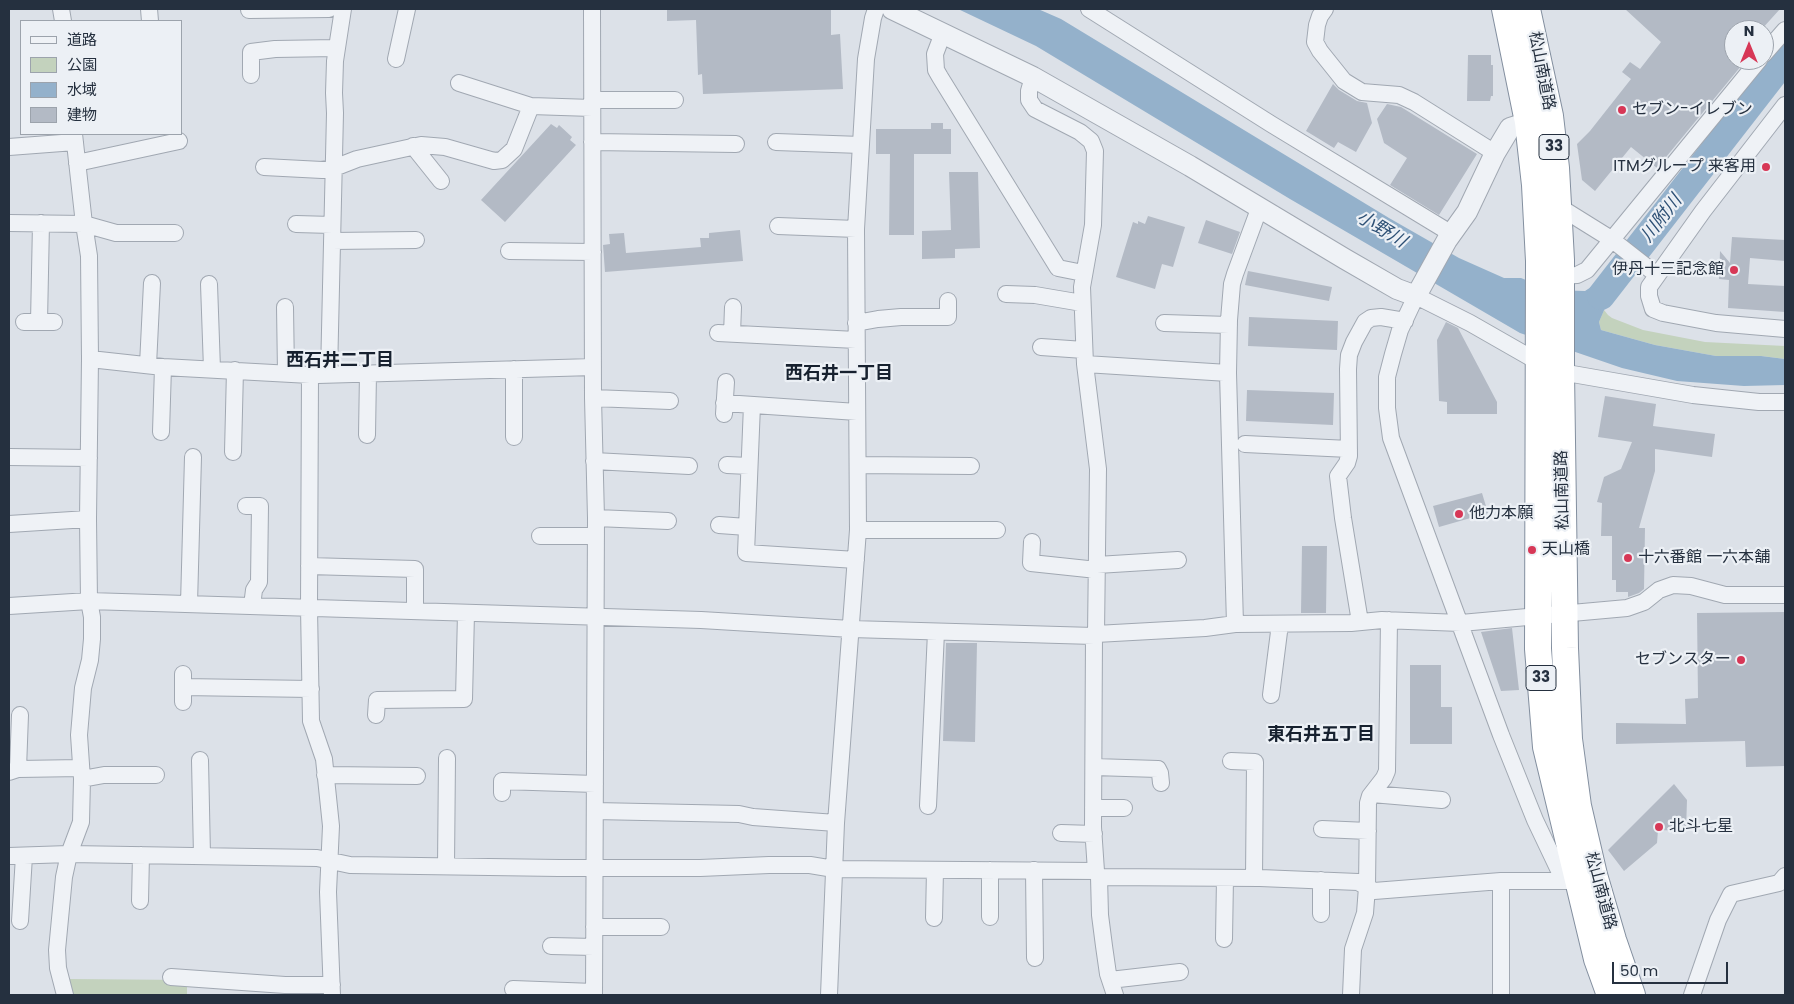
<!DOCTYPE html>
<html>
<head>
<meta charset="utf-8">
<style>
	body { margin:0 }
	#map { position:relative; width:1794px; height:1004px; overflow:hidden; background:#dce1e8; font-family:Poppins,"Noto Sans JP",sans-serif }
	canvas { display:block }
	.frame { position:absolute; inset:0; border:10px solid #25303f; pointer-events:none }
	.legend { position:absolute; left:20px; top:20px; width:162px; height:115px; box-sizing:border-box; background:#ecf0f5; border:1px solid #9ca3ac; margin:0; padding:6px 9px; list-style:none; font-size:15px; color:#25303f }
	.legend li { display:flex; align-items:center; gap:10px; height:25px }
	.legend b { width:25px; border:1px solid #9ca3ac }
	.north { position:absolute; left:1724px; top:20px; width:50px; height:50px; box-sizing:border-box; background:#ecf0f5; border:1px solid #9ca3ac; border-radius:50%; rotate:0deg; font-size:14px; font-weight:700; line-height:20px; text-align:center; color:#25303f }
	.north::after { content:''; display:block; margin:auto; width:18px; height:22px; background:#d73756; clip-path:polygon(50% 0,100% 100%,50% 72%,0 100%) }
	.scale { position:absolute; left:1612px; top:962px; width:116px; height:22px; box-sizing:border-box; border:2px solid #25303f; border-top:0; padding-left:6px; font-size:15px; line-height:18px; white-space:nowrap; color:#25303f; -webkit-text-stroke:4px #ecf0f5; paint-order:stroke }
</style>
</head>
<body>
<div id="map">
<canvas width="1794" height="1004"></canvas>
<div class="frame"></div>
<ul class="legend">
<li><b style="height:6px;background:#eff2f6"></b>道路</li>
<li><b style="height:14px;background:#c3d2bd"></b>公園</li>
<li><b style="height:14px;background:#94b1cb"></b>水域</li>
<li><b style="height:14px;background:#b3bac5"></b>建物</li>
</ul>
<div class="north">N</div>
<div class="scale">50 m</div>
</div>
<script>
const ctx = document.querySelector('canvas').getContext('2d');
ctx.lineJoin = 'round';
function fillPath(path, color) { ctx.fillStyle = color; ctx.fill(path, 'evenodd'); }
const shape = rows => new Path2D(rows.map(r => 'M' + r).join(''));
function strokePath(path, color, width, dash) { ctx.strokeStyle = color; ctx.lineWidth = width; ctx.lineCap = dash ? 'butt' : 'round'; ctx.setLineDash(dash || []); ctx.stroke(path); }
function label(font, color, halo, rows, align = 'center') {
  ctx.font = font + ' Poppins,"Noto Sans JP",sans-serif'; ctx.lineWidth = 4.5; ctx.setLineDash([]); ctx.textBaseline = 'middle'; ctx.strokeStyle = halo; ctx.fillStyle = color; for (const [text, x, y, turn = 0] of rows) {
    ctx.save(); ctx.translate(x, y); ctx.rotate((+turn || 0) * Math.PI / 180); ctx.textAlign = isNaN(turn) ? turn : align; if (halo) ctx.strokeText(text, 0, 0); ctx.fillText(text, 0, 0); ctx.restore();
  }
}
fillPath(shape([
	[1604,310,1608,315,1612,318,1643,330,1705,342,1785,346,1785,359,1761,356,1716,356,1655,345,1601,330,1599,322],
	[69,979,187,980,187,995,71,995]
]), '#c3d2bd');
fillPath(shape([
	[958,9,1038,9,1061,19,1389,218,1459,258,1504,278,1521,278,1551,290,1585,291,1623,266,1599,322,1601,330,1655,345,1716,356,1761,356,1785,359,1785,385,1744,386,1677,381,1622,368,1520,333,1290,199,1036,46]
]), '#94b1cb');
strokePath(shape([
	[1601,296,1785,59]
]), '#94b1cb', 28);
fillPath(shape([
	[667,9,831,9,831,35,840,34,843,89,703,94,702,74,698,75,696,20,667,21],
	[1625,9,1780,9,1761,30,1734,30,1734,60,1746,60,1657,168,1631,147,1595,191,1582,180,1577,144,1590,131,1631,79,1622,72,1630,62,1640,69,1661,42],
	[1468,55,1491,55,1491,65,1493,65,1493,96,1491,96,1490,101,1467,101],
	[1333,84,1339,90,1357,101,1367,103,1372,123,1356,152,1338,142,1334,148,1306,131],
	[1387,104,1401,107,1477,154,1439,215,1390,185,1407,158,1384,143,1377,119],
	[931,123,943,123,943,129,951,129,951,154,914,154,914,235,889,235,890,154,876,154,876,129,931,129],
	[551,124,557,128,559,125,572,137,570,140,576,145,505,222,481,200],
	[949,172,978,172,980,248,955,249,955,258,922,259,922,231,951,230],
	[1148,216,1185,227,1173,267,1162,264,1155,289,1116,277,1133,222,1138,224,1138,221,1145,224],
	[1206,220,1240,232,1232,254,1198,243],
	[740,230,743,261,605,272,603,245,610,244,609,234,624,233,626,253,701,247,700,238,709,238,709,233],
	[1732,237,1785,240,1785,261,1750,258,1748,284,1785,286,1785,312,1728,308,1729,280,1719,279,1720,251,1730,263],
	[1248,271,1332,287,1329,301,1245,285],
	[1249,317,1338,321,1337,350,1248,346],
	[1446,322,1458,328,1497,402,1497,414,1447,414,1447,402,1439,401,1437,340],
	[1247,390,1334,393,1333,425,1246,421],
	[1605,396,1656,404,1653,426,1715,434,1712,457,1655,449,1655,471,1639,528,1645,528,1644,589,1639,593,1628,597,1628,592,1616,592,1616,580,1612,580,1612,536,1601,536,1602,503,1597,502,1604,477,1621,469,1632,442,1598,437],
	[1482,493,1488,513,1439,527,1433,506],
	[1302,546,1327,546,1326,613,1301,613],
	[1785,612,1785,766,1746,767,1745,741,1616,744,1616,723,1686,724,1685,699,1698,698,1697,613],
	[1512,628,1519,690,1501,691,1481,632],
	[946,643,977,643,975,742,943,741],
	[1410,665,1441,665,1441,707,1452,707,1452,744,1410,744],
	[1674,784,1687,800,1686,831,1658,830,1657,843,1624,871,1608,850]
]), '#b3bac5');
const minor = shape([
	[61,9,63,21],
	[149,9,150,21],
	[249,9,249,10,329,9],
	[592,9,593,398,596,518,594,995],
	[1089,9,1271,124,1452,234],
	[1325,9,1320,16,1317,25,1315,42,1320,51,1344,81,1362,92,1399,95,1414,102,1495,153],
	[943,33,935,54,936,70,940,77,1058,268,1083,273],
	[1764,54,1785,30],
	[396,59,407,9],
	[251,75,251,52,275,49,336,48],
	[1033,77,1029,91,1029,100,1035,109,1080,132,1091,141,1095,151,1093,225,1082,287,1085,364,1098,469,1096,634,1094,636,1093,827,1096,871,1099,877,1100,915,1104,946,1108,974,1115,995],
	[459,83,531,106],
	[592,100,675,100],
	[1785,105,1703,211,1649,287,1649,296,1653,309,1663,313,1716,323,1785,329],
	[74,134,84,224,116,233,175,233],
	[592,142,736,144],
	[776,142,861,145],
	[413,146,441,181],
	[9,147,75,142],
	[77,163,179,141],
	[264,167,322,170,334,168,357,159,421,145,445,147,494,161,502,160,514,149,531,106,592,108],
	[1558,206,1611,239,1657,275],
	[9,223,84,224,89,256,90,359,163,367,310,375,309,608,311,721,324,759,331,826,328,892,332,995],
	[296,224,332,225],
	[778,226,856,229],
	[332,241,416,240],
	[509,251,593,252],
	[1561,276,1577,275,1587,270,1759,60],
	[209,284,212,369],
	[1006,294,1035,295,1082,303],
	[285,307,286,373],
	[24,322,54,322],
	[39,322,41,223],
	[856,323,878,319,901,317,948,317,948,301],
	[1164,323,1229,325],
	[718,333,856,340],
	[732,334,733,307],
	[1041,347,1084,350],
	[1085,364,1228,373],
	[148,365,152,283],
	[514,369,514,437],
	[329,374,335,113,334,93,335,61,343,9],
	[318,375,593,367],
	[593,398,670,401],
	[724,403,857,412],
	[752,405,746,553,856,560],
	[724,414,726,382],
	[161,432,163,367],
	[367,435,368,373],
	[1245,444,1349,449],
	[233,452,235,370],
	[9,457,89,458],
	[594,461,689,466],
	[727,465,749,466],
	[858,465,971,466],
	[246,506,260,506,259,582,254,590,252,606],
	[596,518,668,521],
	[9,524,88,519],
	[719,525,747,527],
	[858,530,997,530],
	[540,536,596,536],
	[1032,542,1031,563,1097,570],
	[1097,565,1178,560],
	[309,566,415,569,415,611],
	[189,604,193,457],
	[9,606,89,601,701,620,851,629,1094,636],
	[1360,622,1343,518,1338,476,1347,463,1349,456,1348,369,1349,355,1354,342,1365,322,1371,318,1381,317,1405,321],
	[1235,624,1228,373,1229,320,1232,284,1235,274,1259,209],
	[1096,634,1205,628,1235,624,1351,623,1382,620,1461,623,1627,608,1644,602,1659,590,1673,585,1691,586,1725,595,1785,595],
	[183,687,311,689],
	[1271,695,1280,624],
	[183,702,183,674],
	[376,715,377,700,464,699,466,613],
	[200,760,202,856],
	[1231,761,1255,762,1254,878],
	[1094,767,1158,769,1160,773,1161,783],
	[18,769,20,715],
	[9,772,18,769,81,768],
	[325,775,417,776],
	[82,779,104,775,156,775],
	[502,793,502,781,595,784],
	[1372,794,1442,800],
	[928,806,936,632],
	[1093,808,1124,808],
	[595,811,739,814,753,817,836,823],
	[1322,829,1368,831],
	[1061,833,1094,834],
	[9,856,69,854,317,858,350,865,559,868,700,868,769,865,810,865,834,869,1096,871],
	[446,866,447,758],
	[990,870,990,917],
	[1034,870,1035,958],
	[1099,877,1260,878,1358,882,1374,891,1501,881,1573,881],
	[1501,881,1501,995],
	[1564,881,1535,820,1501,735,1391,438,1387,408,1387,377,1393,354,1400,330,1416,296,1470,323,1540,363,1561,372,1693,395,1759,402,1785,402],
	[140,901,141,855],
	[1321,914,1321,880],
	[934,918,935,870],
	[20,921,24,856],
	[594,927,661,927],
	[1224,939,1225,878],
	[551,946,594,947],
	[171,977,285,985,332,985],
	[1110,980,1180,972],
	[513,989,594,992],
	[65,995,58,968,57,950,64,877,69,854,81,822,82,779,79,735,83,688,90,660,92,639,92,617,89,601,88,519,90,359],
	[829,995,836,823,858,530,856,229,866,59,873,18,876,9],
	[1351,995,1353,949,1365,913,1367,887,1368,803,1370,796,1384,778,1387,771,1389,620],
	[1692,995,1718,920,1731,894,1779,883,1785,876]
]);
const tertiary = shape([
	[892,9,1033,77,1190,166,1345,259,1397,289,1416,296,1447,240,1467,212,1495,153,1510,128,1541,118]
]);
const trunk = shape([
	[1505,9,1528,122,1535,185,1539,261,1538,649,1546,747,1597,959,1610,995],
	[1527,9,1550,116,1556,168,1561,260,1561,372,1565,648,1569,739,1578,806,1594,875,1613,940,1632,995]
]);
strokePath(minor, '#a1a8b2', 18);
strokePath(tertiary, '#a1a8b2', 22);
strokePath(trunk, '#838f9f', 28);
strokePath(minor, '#eff2f6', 16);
strokePath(tertiary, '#eff2f6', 20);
strokePath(trunk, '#fff', 26);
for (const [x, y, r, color] of [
	[1622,110,5,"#d73756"],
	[1766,167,5,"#d73756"],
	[1734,270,5,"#d73756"],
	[1459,514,5,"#d73756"],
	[1532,550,5,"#d73756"],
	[1628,558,5,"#d73756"],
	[1741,660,5,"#d73756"],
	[1659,827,5,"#d73756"]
]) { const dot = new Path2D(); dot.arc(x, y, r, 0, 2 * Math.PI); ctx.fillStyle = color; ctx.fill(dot); strokePath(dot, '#ecf0f5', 2); }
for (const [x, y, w] of [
	[1554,147,30],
	[1541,678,30]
]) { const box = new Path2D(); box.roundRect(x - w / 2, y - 12.5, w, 25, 4); ctx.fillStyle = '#ecf0f5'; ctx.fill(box); strokePath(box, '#25303f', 1); }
label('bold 15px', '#25303f', null, [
	["33",1554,147],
	["33",1541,678]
]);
label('16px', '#25303f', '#ecf0f5', [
	["松山南道路",1541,71,79],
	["松山南道路",1563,490,-91],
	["松山南道路",1600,891,75]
]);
label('16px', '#25303f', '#ecf0f5', [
	["セブン-イレブン",1632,110],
	["ITMグループ 来客用",1756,167,"right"],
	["伊丹十三記念館",1724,270,"right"],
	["他力本願",1469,514],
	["天山橋",1542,550],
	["十六番館 一六本舗",1638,558],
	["セブンスター",1731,660,"right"],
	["北斗七星",1669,827]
], 'left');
label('italic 18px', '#2d5075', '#ecf0f5', [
	["川附川",1662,219,-52],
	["小野川",1381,230,31]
]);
label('bold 18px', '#17212f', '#ecf0f5', [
	["西石井二丁目",340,361],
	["西石井一丁目",839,374],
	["東石井五丁目",1321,735]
]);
</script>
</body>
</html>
